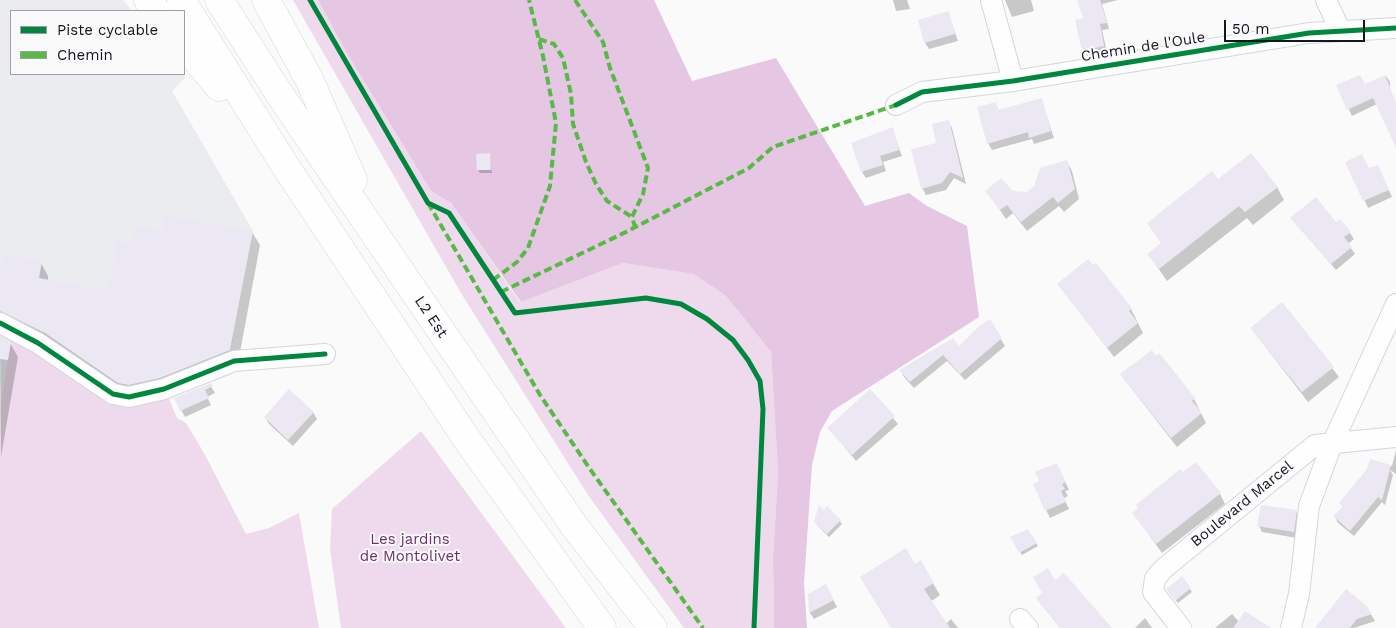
<!DOCTYPE html>
<html>
<head>
<meta charset="utf-8">
<style>
	body { margin:0 }
	#map { position:relative; width:1396px; height:628px; overflow:hidden; background:#fafafa; font-family:"Work Sans",sans-serif }
	canvas { display:block }
	.legend { position:absolute; left:10px; top:10px; width:175px; height:65px; box-sizing:border-box; background:#fafafa; border:1px solid #9d9fa3; margin:0; padding:6px 9px; list-style:none; font-size:15px; color:#121720 }
	.legend li { display:flex; align-items:center; gap:10px; height:25px }
	.legend b { width:25px; border:1px solid #9d9fa3 }
	.scale { position:absolute; left:1224px; top:20px; width:141px; height:22px; box-sizing:border-box; border:2px solid #121720; border-top:0; padding-left:6px; font-size:15px; line-height:18px; white-space:nowrap; color:#121720; -webkit-text-stroke:4px #fafafa; paint-order:stroke }
</style>
</head>
<body>
<div id="map">
<canvas width="1396" height="628"></canvas>
<ul class="legend">
<li><b style="height:6px;background:#00873e"></b>Piste cyclable</li>
<li><b style="height:6px;background:#58b947"></b>Chemin</li>
</ul>
<div class="scale">50 m</div>
</div>
<script>
const ctx = document.querySelector('canvas').getContext('2d');
ctx.lineJoin = 'round';
function fillPath(path, color) { ctx.fillStyle = color; ctx.fill(path, 'evenodd'); }
const shape = rows => new Path2D(rows.map(r => 'M' + r).join(''));
function strokePath(path, color, width, dash) { ctx.strokeStyle = color; ctx.lineWidth = width; ctx.lineCap = dash ? 'butt' : 'round'; ctx.setLineDash(dash || []); ctx.stroke(path); }
function label(font, color, halo, rows, align = 'center') {
  ctx.font = font + ' "Work Sans",sans-serif'; ctx.lineWidth = 4; ctx.setLineDash([]); ctx.textBaseline = 'middle'; ctx.strokeStyle = halo; ctx.fillStyle = color; for (const [text, x, y, turn = 0] of rows) {
    ctx.save(); ctx.translate(x, y); ctx.rotate((+turn || 0) * Math.PI / 180); ctx.textAlign = isNaN(turn) ? turn : align; if (halo) ctx.strokeText(text, 0, 0); ctx.fillText(text, 0, 0); ctx.restore();
  }
}
fillPath(shape([
	[0,0,123,0,132,11,11,11,11,74,183,74,186,77,172,91,253,231,229,358,135,390,118,390,12,335,0,407]
]), '#eaecf0');
fillPath(shape([
	[293,0,318,0,345,50,431,191,451,203,520,302,623,263,695,274,726,296,771,352,778,472,773,558,774,628,684,628,588,495,461,293],
	[12,335,111,402,167,394,177,418,186,423,204,453,246,534,269,528,299,513,319,628,0,628,0,407],
	[421,431,566,628,341,628,330,549,332,509]
]), '#eedaec');
fillPath(shape([
	[318,0,654,0,692,81,776,58,865,206,909,193,927,206,967,226,979,317,832,411,820,432,812,465,804,583,807,628,774,628,773,558,778,472,771,352,726,296,694,274,623,263,521,302,451,203,431,191,345,50]
]), '#e6c7e3');
fillPath(shape([
	[893,0,907,0,910,9,896,11],
	[1005,0,1031,0,1034,11,1012,17],
	[1079,0,1118,0,1102,4,1109,29,1102,30,1107,52,1087,56,1084,50,1085,19],
	[948,13,958,41,929,49,925,43],
	[1386,76,1390,82,1391,117,1396,104,1396,145,1377,104,1352,116,1338,86,1364,86],
	[1041,99,1054,138,1034,144,1032,139,992,150,988,143,995,103,999,111],
	[948,121,952,128,966,184,954,178,946,190,926,195,922,188],
	[892,129,902,156,883,162,886,171,866,178,862,172],
	[489,154,492,173,480,173,478,170],
	[1067,162,1072,171,1079,199,1064,212,1059,206,1027,231,1013,213,1006,219,987,191,1028,193],
	[1347,162,1381,173,1392,197,1368,208],
	[1218,181,1277,187,1284,200,1253,225,1247,218,1167,281,1149,255,1162,244,1148,223],
	[1292,219,1336,223,1350,233,1354,239,1348,244,1355,254,1336,270],
	[252,232,260,245,238,363,137,398,0,328,0,283,41,263,48,276,48,281,108,293,133,245,164,233],
	[1065,293,1131,309,1143,333,1114,357],
	[1282,303,1339,377,1308,402,1251,328],
	[990,321,1005,346,965,380,947,361,914,388,904,377,901,371,959,348],
	[0,337,10,343,18,357,1,457],
	[1159,355,1194,399,1206,423,1177,447,1121,375],
	[210,385,215,393,207,397,211,405,185,417,175,399],
	[870,391,898,424,856,461,829,428],
	[313,412,317,419,293,446,269,424,265,417],
	[1396,450,1396,474,1390,470,1393,475,1385,505,1382,502,1354,536,1338,523,1335,517,1343,507,1340,503,1368,470,1371,460,1392,466],
	[1060,471,1069,490,1065,491,1068,496,1064,498,1069,509,1050,518,1034,485],
	[1220,494,1225,504,1162,553,1134,514],
	[1296,511,1299,517,1297,538,1262,532,1259,526],
	[840,521,842,524,829,537,817,525],
	[1027,531,1038,546,1022,555,1012,538],
	[920,562,940,595,930,602,946,624,951,619,958,628,892,628,915,565],
	[1182,578,1192,592,1178,603,1169,593],
	[1055,582,1109,628,1060,628,1037,599],
	[825,585,837,607,814,619,810,613,809,595],
	[1366,606,1375,621,1354,628,1317,628],
	[1232,614,1239,622,1266,628,1215,628],
	[1145,618,1152,628,1135,628]
]), '#0003');
fillPath(shape([
	[1077,0,1100,0,1107,23,1100,24,1104,46,1082,51,1075,20,1083,18],
	[949,11,955,34,924,43,918,20],
	[1360,75,1365,84,1385,75,1396,102,1396,148,1373,98,1347,110,1336,85],
	[1042,98,1051,131,1029,138,1028,132,987,144,977,107,996,102,998,110],
	[949,120,963,178,950,172,942,183,921,189,911,149,936,143,932,124],
	[893,127,899,150,880,156,883,165,861,172,851,143],
	[490,153,491,170,477,170,476,154],
	[1251,153,1278,187,1245,212,1239,206,1159,269,1147,254,1161,243,1147,223,1212,171,1218,179],
	[1362,154,1369,168,1378,165,1389,190,1363,201,1345,162],
	[1067,160,1075,189,1058,203,1053,197,1021,222,1007,205,1000,210,985,191,1001,178,1013,191,1027,192,1034,186,1040,168],
	[1316,197,1336,222,1340,219,1351,232,1344,237,1352,247,1331,264,1290,218],
	[166,216,253,231,230,350,160,378,129,385,118,383,45,333,0,311,0,275,4,254,42,261,39,278,108,291,117,241,132,243,136,227,163,231],
	[1088,259,1093,265,1096,263,1132,308,1129,311,1138,323,1107,348,1057,284],
	[1282,302,1334,367,1302,392,1250,328],
	[990,319,1002,338,960,374,943,355,910,382,899,370,953,338,959,346,977,328],
	[0,336,11,342,8,360,0,359],
	[1152,350,1156,356,1159,353,1162,356,1195,398,1192,401,1202,413,1171,438,1120,374],
	[211,383,213,386,205,390,209,398,180,411,174,398],
	[289,389,314,412,288,440,264,417],
	[870,389,895,416,852,455,827,428],
	[1370,459,1391,465,1382,500,1378,497,1350,531,1333,516,1343,506,1339,503,1367,469],
	[1196,462,1221,493,1156,544,1132,513,1138,508,1136,505,1180,469,1183,472],
	[1057,463,1066,482,1062,484,1065,489,1061,491,1066,502,1045,511,1033,484,1039,481,1035,472],
	[819,505,824,510,827,506,841,520,827,534,814,522],
	[1261,505,1297,510,1294,532,1257,526],
	[1028,529,1037,543,1019,553,1010,537],
	[906,548,915,564,921,560,934,583,924,589,950,628,891,628,860,577],
	[1048,568,1055,580,1064,573,1112,628,1060,628,1036,598,1042,593,1033,577],
	[1182,576,1191,588,1175,601,1166,589],
	[826,584,834,600,809,613,808,594],
	[1346,589,1366,605,1372,614,1357,619,1350,628,1315,628],
	[1245,611,1271,628,1233,628]
]), '#ebe8f3');
const minor = shape([
	[991,0,1013,81],
	[1326,0,1340,30],
	[896,105,922,92,1013,81,1309,33,1396,28],
	[0,323,38,343,113,394,129,397,164,389,234,361,325,354],
	[1020,619,1028,628],
	[1181,628,1153,592,1155,579,1162,570,1315,445,1396,437],
	[1291,628,1299,594,1309,506,1332,444,1396,304]
]);
const motorway = shape([
	[148,0,156,11],
	[181,0,286,167,468,441,602,628],
	[219,0,282,98,575,527,653,628],
	[266,0,310,81,353,180],
	[184,45,219,87]
]);
strokePath(minor, '#d3d6db', 22);
strokePath(motorway, '#d3d6db', 29);
strokePath(minor, '#fefefe', 20);
strokePath(motorway, '#fefefe', 28);
strokePath(shape([
	[575,0,603,42,610,68,648,168,643,194,632,217,635,227],
	[539,39,554,44,563,58,571,94,573,124,586,162,596,184,607,201,632,217],
	[428,203,540,395,590,469,703,628],
	[493,280,517,262,528,248,550,186,556,123,543,56,529,0],
	[501,292,626,232,749,168,773,147,896,105]
]), '#58b947', 4, [8, 4]);
strokePath(shape([
	[310,0,428,203,449,213,515,313,646,298,681,304,707,319,733,340,748,360,760,381,763,409,754,628],
	[896,105,922,92,1013,81,1309,33,1396,28],
	[0,323,38,343,113,394,129,397,164,389,234,361,325,354]
]), '#00873e', 5);
label('15px', '#121720', '#fafafa', [
	["Chemin de l'Oule",1143,47,-9],
	["L2 Est",431,317,56],
	["Boulevard Marcel",1242,504,-39]
]);
label('15px', '#6f2f6c', '#fafafa', [
	["Les jardins",410,540],
	["de Montolivet",410,557]
]);
</script>
</body>
</html>
